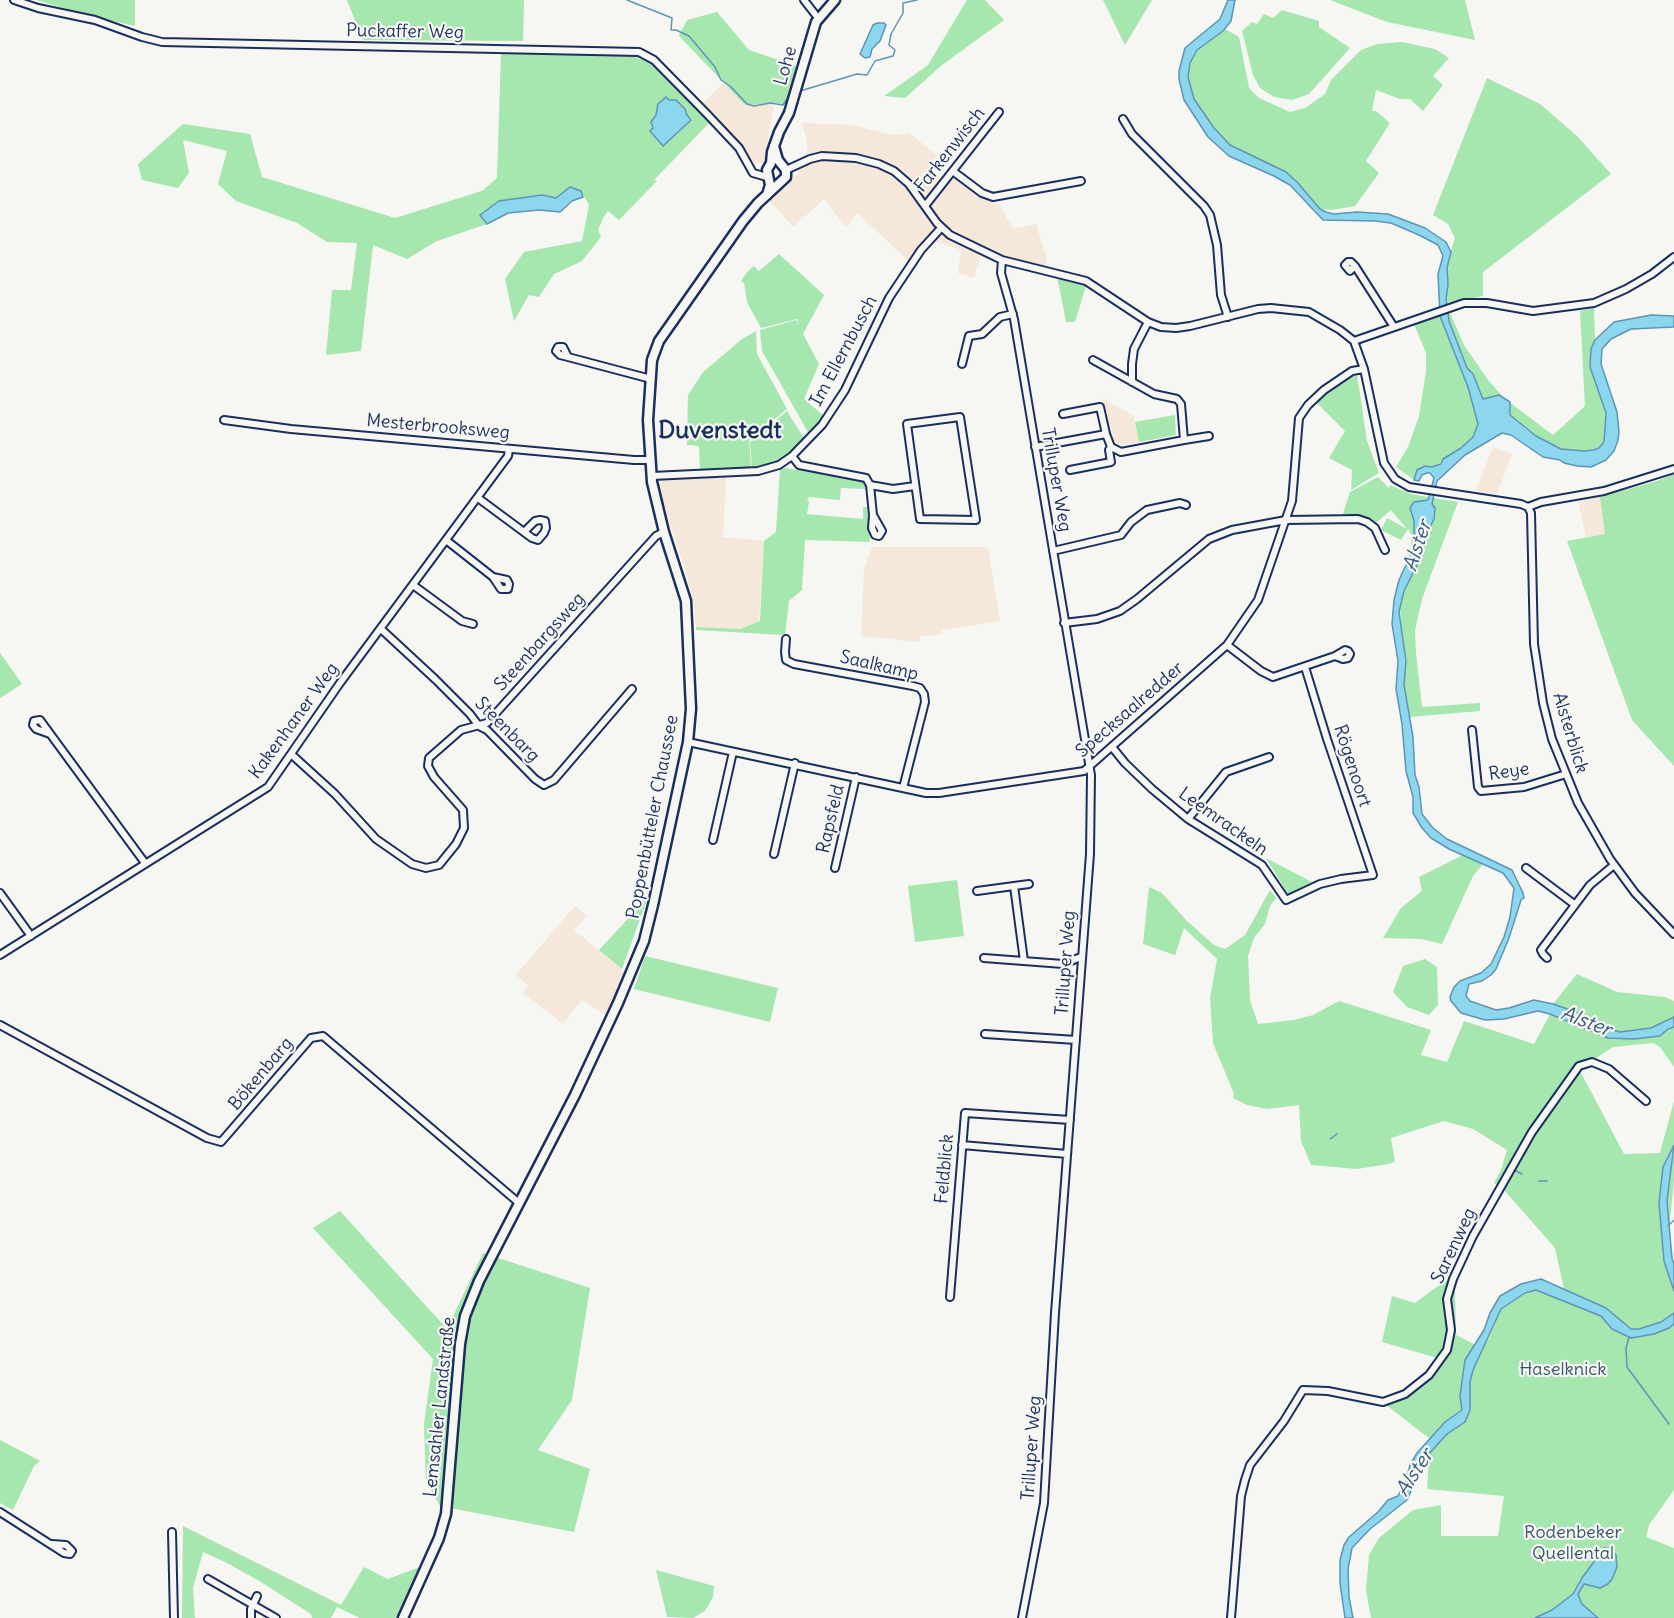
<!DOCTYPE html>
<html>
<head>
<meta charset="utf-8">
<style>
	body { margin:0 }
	canvas { display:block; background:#f6f6f2 }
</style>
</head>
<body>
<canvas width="1674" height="1618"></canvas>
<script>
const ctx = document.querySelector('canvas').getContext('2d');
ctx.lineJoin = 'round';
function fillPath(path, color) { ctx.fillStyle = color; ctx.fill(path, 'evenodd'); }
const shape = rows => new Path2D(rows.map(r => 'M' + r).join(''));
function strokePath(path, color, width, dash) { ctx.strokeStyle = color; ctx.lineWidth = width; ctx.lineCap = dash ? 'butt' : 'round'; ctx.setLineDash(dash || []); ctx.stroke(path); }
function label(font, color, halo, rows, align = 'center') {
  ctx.font = font + ' Delius,sans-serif'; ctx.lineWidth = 4.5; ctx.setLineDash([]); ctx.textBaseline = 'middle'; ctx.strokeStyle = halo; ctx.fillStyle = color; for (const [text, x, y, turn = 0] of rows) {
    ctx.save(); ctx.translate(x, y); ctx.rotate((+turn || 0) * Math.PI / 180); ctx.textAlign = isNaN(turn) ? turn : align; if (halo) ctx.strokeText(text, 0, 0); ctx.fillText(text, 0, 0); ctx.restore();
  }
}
fillPath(shape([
	[723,83,745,104,774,103,764,164,753,162,743,147,703,103],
	[802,123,853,125,893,135,909,133,938,156,928,169,942,180,956,178,1000,206,1013,229,1036,224,1047,259,1044,272,980,257,974,278,958,273,961,250,928,239,909,261,857,213,846,228,824,199,793,227,769,200,800,172,801,157,807,155,807,141],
	[1102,398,1134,416,1139,442,1114,446,1111,434,1108,431],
	[1493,447,1512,454,1497,494,1476,491],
	[726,477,723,537,764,541,759,621,740,629,696,627,693,599,685,569,658,487,662,480],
	[1600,497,1605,534,1586,537,1578,501],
	[872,547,988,547,1000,621,942,630,941,634,920,637,918,642,861,636,864,570],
	[575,906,587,916,574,930,622,969,624,977,606,1016,582,1000,563,1024,523,993,528,986,516,975]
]), '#f5e7da');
fillPath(shape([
	[36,0,135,0,135,26,94,17],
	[347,0,524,0,523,41,363,40],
	[967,0,985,0,1004,20,942,65,905,98,884,96,928,65],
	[1103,0,1152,0,1125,45],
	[1330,0,1465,0,1475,40,1387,22],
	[1282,10,1319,21,1319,27,1350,48,1309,94,1292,100,1274,97,1260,88,1253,75,1242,31,1252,22,1257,24,1264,14,1273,18],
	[717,12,749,50,806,69,795,105,774,103,745,105,679,36,687,20],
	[1225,29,1239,37,1249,88,1259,98,1290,112,1305,108,1325,94,1331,80,1361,50,1377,44,1402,42,1435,49,1449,58,1433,76,1443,85,1423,111,1410,99,1400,99,1376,90,1372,111,1376,111,1390,123,1366,161,1379,173,1355,206,1332,210,1320,209,1297,182,1283,170,1230,145,1214,128,1194,99,1188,76,1190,63,1197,50],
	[501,53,631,55,650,63,674,85,709,123,654,180,657,181,619,220,608,211,603,218,598,230,601,237,582,261,554,274,539,297,529,295,514,321,505,279,524,252,582,241,589,205,581,191,556,198,542,195,527,198,480,215,487,224,437,241,407,259,373,245,361,351,326,355,332,290,351,290,357,243,327,242,297,223,236,201,218,184,227,151,183,140,189,173,178,188,142,180,138,164,183,124,250,134,262,177,395,218,482,191,497,178],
	[1487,78,1540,104,1577,136,1611,174,1483,272,1483,296,1447,303,1447,263,1455,238,1448,224,1433,215],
	[779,254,824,295,803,334,819,364,804,399,824,416,809,434,762,351,760,330,796,320,799,326,797,319,761,328,747,302,744,283,741,281,748,271,754,266,759,271],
	[1057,276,1086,286,1075,322,1066,322],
	[1594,308,1595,340,1591,349,1590,367,1604,404,1606,425,1604,442,1598,448,1594,450,1584,451,1561,449,1536,436,1513,419,1510,412,1510,402,1499,395,1483,399,1473,374,1467,368,1449,321,1448,313,1450,313,1464,345,1488,380,1504,398,1553,435,1585,406,1580,311],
	[1440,316,1468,387,1478,424,1473,437,1461,448,1434,467,1417,470,1414,480,1396,467,1408,447,1419,416,1426,372,1426,353,1414,324],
	[756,331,757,354,787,409,749,440,751,468,700,470,699,446,687,445,688,395,703,372,742,339],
	[1357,374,1367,441,1379,473,1351,490,1352,470,1329,458,1345,431,1316,402,1332,388],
	[787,411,805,440,781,462,752,469,750,442],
	[1175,415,1176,435,1139,442,1135,422],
	[785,468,865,480,866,489,841,488,840,500,809,497,807,499,809,502,807,514,863,519,863,507,867,507,870,542,805,540,802,590,789,601,785,635,696,630,696,627,740,629,760,621,764,541,776,532,780,469],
	[1674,474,1674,766,1632,720,1567,541,1605,534,1600,497,1657,481],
	[1378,477,1389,488,1390,485,1411,494,1428,497,1428,500,1414,502,1410,512,1414,521,1414,533,1418,541,1411,554,1410,554,1412,536,1408,529,1401,540,1381,530,1387,518,1407,529,1391,510,1376,523,1366,518,1343,514,1350,492],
	[1433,498,1458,502,1422,599,1415,630,1416,653,1422,707,1480,703,1480,711,1410,717,1404,685,1406,661,1402,646,1400,604,1408,580,1420,559,1425,538,1429,530],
	[0,653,22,684,0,698],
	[1463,855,1483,864,1473,876,1442,944,1421,939,1383,938,1401,908,1422,891,1419,877],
	[1266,858,1312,882,1288,894],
	[957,880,964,936,915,942,908,886],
	[1149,887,1162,893,1186,920,1214,945,1225,949,1245,935,1270,890,1276,898,1270,906,1265,924,1254,938,1248,956,1250,1000,1258,1024,1294,1020,1313,1015,1339,1001,1431,1030,1421,1055,1447,1062,1464,1021,1534,1044,1550,1014,1553,1004,1577,974,1617,992,1665,997,1674,1001,1674,1067,1660,1047,1653,1043,1613,1047,1579,1069,1624,1154,1660,1153,1674,1101,1674,1181,1669,1230,1674,1264,1674,1490,1649,1525,1646,1537,1674,1548,1674,1618,1371,1618,1366,1590,1369,1555,1379,1538,1413,1510,1441,1505,1441,1536,1498,1536,1504,1496,1427,1489,1430,1439,1385,1404,1407,1396,1431,1379,1444,1360,1382,1342,1392,1296,1415,1303,1446,1280,1455,1291,1456,1335,1482,1348,1489,1338,1501,1309,1531,1290,1543,1291,1587,1309,1564,1289,1555,1248,1504,1190,1494,1183,1501,1170,1507,1150,1473,1129,1444,1121,1391,1138,1395,1162,1388,1164,1357,1169,1311,1165,1301,1141,1299,1105,1267,1109,1247,1105,1233,1098,1234,1094,1213,1043,1210,998,1217,959,1184,928,1175,955,1143,944],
	[648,897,622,969,599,950],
	[645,956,778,988,770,1022,634,989],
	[1425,959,1437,967,1438,1005,1429,1015,1407,1007,1393,992,1403,966],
	[340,1211,447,1329,483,1253,590,1288,572,1400,538,1450,590,1469,574,1532,440,1506,426,1480,424,1424,433,1359,313,1228],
	[0,1440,40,1461,34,1466,13,1510,0,1503],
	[183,1526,341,1605,364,1567,388,1579,420,1567,397,1618,360,1618,337,1607,331,1618,312,1618,311,1614,261,1582,225,1562,203,1552,193,1588,195,1618,182,1618],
	[656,1570,714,1586,713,1597,705,1611,693,1618,667,1617]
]), '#a6e6af');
const water = shape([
	[1228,0,1235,0,1231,21,1223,31,1197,50,1190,63,1188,77,1194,99,1214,128,1230,145,1286,172,1297,182,1320,209,1326,212,1334,214,1357,212,1388,214,1425,228,1446,242,1451,252,1447,268,1448,285,1446,299,1449,321,1467,368,1473,374,1483,399,1499,395,1510,402,1510,415,1536,436,1561,449,1584,451,1594,450,1599,448,1604,442,1606,413,1590,367,1591,349,1595,340,1614,322,1651,315,1674,316,1674,327,1631,329,1611,339,1602,349,1601,364,1617,412,1619,432,1618,440,1614,451,1606,460,1591,467,1577,466,1564,463,1560,460,1543,457,1511,435,1502,433,1465,455,1437,481,1432,504,1435,508,1434,519,1425,538,1420,559,1404,591,1399,612,1406,661,1404,685,1413,737,1415,775,1419,787,1422,814,1433,828,1447,839,1512,870,1523,893,1524,898,1521,900,1509,938,1496,969,1491,975,1482,981,1469,984,1466,996,1470,1001,1496,1010,1509,1008,1534,1000,1553,1004,1579,1013,1610,1029,1620,1032,1651,1028,1674,1017,1674,1027,1668,1029,1660,1036,1634,1039,1608,1038,1550,1014,1538,1011,1504,1019,1485,1020,1461,1013,1451,1001,1450,997,1454,987,1460,981,1481,973,1491,964,1504,937,1510,917,1514,888,1503,873,1449,849,1431,838,1422,828,1413,813,1413,797,1406,771,1402,724,1396,689,1398,661,1392,624,1394,600,1399,580,1417,541,1414,533,1414,521,1410,508,1414,502,1428,500,1434,478,1430,473,1427,473,1422,475,1419,481,1414,480,1417,470,1425,466,1432,467,1441,464,1443,459,1461,448,1473,437,1478,424,1468,387,1440,316,1438,274,1443,256,1438,245,1419,235,1391,223,1375,221,1323,220,1290,185,1274,176,1229,156,1208,137,1184,100,1179,79,1179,71,1185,48,1220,19,1228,0],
	[877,23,884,23,886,25,880,41,872,49,870,57,865,58,860,54,873,25,877,23],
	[666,97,669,100,676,100,685,109,687,115,691,120,663,146,650,131,653,128,651,122,656,115,658,104,666,97],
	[570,187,581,191,583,197,572,201,560,212,539,210,508,213,487,224,480,215,499,201,542,195,556,198,570,187],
	[1674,1145,1667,1201,1672,1259,1674,1264,1674,1291,1664,1261,1659,1203,1663,1167,1674,1145],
	[1541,1279,1606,1308,1631,1329,1639,1329,1661,1322,1674,1313,1674,1324,1669,1328,1654,1334,1631,1338,1612,1329,1601,1316,1536,1290,1525,1293,1501,1309,1473,1370,1470,1382,1470,1410,1465,1422,1447,1434,1427,1456,1407,1500,1370,1529,1352,1548,1348,1569,1349,1597,1353,1618,1345,1618,1340,1583,1340,1560,1344,1545,1349,1537,1378,1512,1388,1500,1398,1496,1406,1481,1410,1465,1417,1453,1445,1422,1462,1410,1460,1396,1465,1360,1484,1330,1490,1313,1500,1296,1521,1284,1541,1279],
	[1604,1548,1610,1548,1616,1555,1617,1567,1612,1579,1608,1584,1600,1588,1584,1584,1578,1594,1582,1604,1598,1618,1535,1618,1552,1610,1573,1594,1582,1578,1604,1548]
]);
fillPath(water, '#8dd7ee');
strokePath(water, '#5f94b4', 1.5);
strokePath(shape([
	[627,0,672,18,671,30,676,30,689,36,715,67,721,80,730,86,747,104,754,106,770,103,783,105,789,96],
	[798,63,811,21],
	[800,91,857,74,867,75,875,61,893,56,895,50,889,45,891,34,903,13,903,3,917,0],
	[1330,1139,1337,1134],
	[1512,1169,1522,1174],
	[1539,1181,1547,1181],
	[1668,1226,1674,1220],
	[1629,1337,1626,1348,1627,1367,1669,1424]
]), '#5f94b4', 1.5);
const minor = shape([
	[14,0,38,8,95,20,142,37,162,42,639,52,654,60,707,114,739,148,753,173,767,177],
	[804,0,818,18],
	[1123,119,1132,134,1204,206,1210,215,1217,245,1221,295,1228,317],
	[786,170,810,159,822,156,856,158,879,164,894,171,909,184,937,223,950,235,1002,260,1086,281,1148,322,1161,327,1176,328,1190,326,1258,309,1271,308,1309,312,1340,330,1354,341,1364,369,1384,463,1395,479,1409,487,1521,504,1528,507,1541,502,1604,491,1674,469],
	[954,172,982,193,993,197,1081,181],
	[925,206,999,112],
	[1002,260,1001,273,1014,319,1091,775,1090,854,1055,1313,1044,1503,1022,1618],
	[1355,266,1350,271,1345,265,1348,262,1351,262,1355,266,1394,327],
	[1354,341,1464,303,1487,303,1533,311,1594,303,1626,289,1652,274,1674,257],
	[568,357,563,347,558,347,556,351,560,355,568,357,651,379],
	[1093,360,1154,394,1177,399,1181,404,1184,440,1209,436],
	[962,364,969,336,982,334,1000,317,1013,314],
	[1132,382,1132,364,1134,349,1148,322],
	[1063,414,1100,407,1106,434,1111,447,1121,452,1184,440],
	[960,417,976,520,920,519,907,424,960,417],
	[224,420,291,429,380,437,634,460,650,460],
	[1035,447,1106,434],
	[792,456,799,465,866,478,870,485,873,515,872,528,875,535,879,536,882,531,873,515],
	[1070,470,1111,462,1109,450,1111,447],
	[652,476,758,471,779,465,792,456,822,425,845,390,889,298,921,250,941,228],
	[870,485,893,489,915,486],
	[478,498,532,538,538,540,544,533,546,528,545,521,540,520,535,521,525,531],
	[1528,507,1531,513,1534,644,1543,703,1552,739,1578,803,1610,859,1635,893,1674,934],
	[446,540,493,577,501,589,508,589,509,584,507,580,493,577],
	[1053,551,1121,535,1131,522,1147,510,1180,503,1186,505],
	[413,585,462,621,473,624],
	[1064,623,1097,619,1120,611,1137,599,1209,539,1232,530,1286,520,1358,519,1367,522,1375,528,1385,550],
	[381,629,435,679,470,714,479,726,487,730,535,779,544,785,554,780,632,689],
	[786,639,785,652,786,660,794,664,913,686,920,688,924,694,925,702,903,788],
	[1227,645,1261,671,1273,677,1335,656,1343,659,1348,658,1350,654,1348,651,1345,650,1335,656],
	[1472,730,1478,787,1481,791,1524,787,1566,774],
	[50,734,36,729,33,725,34,721,40,720,145,863],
	[688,742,926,793,939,793,1084,771,1227,645,1258,600,1292,501,1299,418,1308,405,1324,390,1352,371,1364,369],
	[1112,747,1125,763,1152,789,1188,819,1262,865,1286,900,1320,884,1341,879,1373,875,1327,739,1305,667],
	[291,754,335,794,376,839,412,864,426,868,439,865,456,844,464,828,463,810,434,777,428,766,429,758,461,730,487,723,656,536,664,532],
	[1188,819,1226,772,1269,757],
	[713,840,733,752],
	[774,854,795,763],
	[835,868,856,777],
	[1526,868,1574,904],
	[1014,886,1029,884],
	[977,891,1014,886,1024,961],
	[0,893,31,936],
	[0,955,268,787,340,683,508,456,509,449],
	[984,958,1063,964,1081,957],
	[1547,958,1543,954,1541,950,1590,885,1614,865],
	[0,1025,207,1138,221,1142,311,1038,323,1036,519,1203],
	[985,1034,1076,1040],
	[962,1145,1067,1154],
	[950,1297,965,1113,1070,1120],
	[0,1512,64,1553,70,1554,72,1551,66,1545,52,1544],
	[172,1532,174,1618],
	[208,1579,276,1618],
	[251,1618,251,1609,257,1596],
	[1231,1618,1241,1496,1245,1480,1250,1465,1284,1421,1303,1390,1328,1391,1383,1402,1405,1394,1429,1375,1447,1350,1451,1330,1447,1299,1453,1279,1473,1236,1532,1132,1579,1066,1592,1062,1609,1069,1646,1101]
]);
const major = shape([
	[767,195,770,185,767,170,771,163,772,152,779,132,789,113,816,22,835,0],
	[403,1618,439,1538,446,1514,460,1344,465,1316,479,1281,575,1095,618,1003,644,941,653,905,688,742,691,709,686,601,664,532,652,482,648,420,652,360,659,341,743,221,758,203,786,177,786,170,778,160,774,146]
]);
strokePath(minor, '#1b2f5e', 10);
strokePath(major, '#1b2f5e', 13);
strokePath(minor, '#f6f6f2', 6);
strokePath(major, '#f6f6f2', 8);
label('18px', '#1b2f5e', '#f6f6f2', [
	["Puckaffer Weg",405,32,1],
	["Lohe",786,66,-74],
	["Farkenwisch",950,150,-52],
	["Im Ellernbusch",844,351,-62],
	["Mesterbrooksweg",438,427,5],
	["Trilluper Weg",1056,480,80],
	["Steenbargsweg",540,642,-48],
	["Saalkamp",879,666,13],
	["Specksaalredder",1130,710,-41],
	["Kakenhaner Weg",294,721,-54],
	["Steenbarg",507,730,45],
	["Alsterblick",1570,733,73],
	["Rögenoort",1352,766,72],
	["Reye",1509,772,-8],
	["Poppenbütteler Chaussee",653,817,-79],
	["Rapsfeld",831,819,-77],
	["Leemrackeln",1223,822,35],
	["Trilluper Weg",1066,963,-86],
	["Bökenbarg",261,1074,-50],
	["Feldblick",945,1169,-85],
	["Sarenweg",1454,1246,-65],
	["Lemsahler Landstraße",440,1407,-84],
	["Trilluper Weg",1032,1448,-86]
]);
label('18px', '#37546e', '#f6f6f2', [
	["Haselknick",1563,1370],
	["Rodenbeker",1573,1533],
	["Quellental",1573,1554]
]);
label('italic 20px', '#385982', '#f6f6f2', [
	["Alster",1418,546,-72],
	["Alster",1586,1022,21],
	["Alster",1415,1473,-57]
]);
label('bold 24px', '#1b2f5e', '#f6f6f2', [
	["Duvenstedt",720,431]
]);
</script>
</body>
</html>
